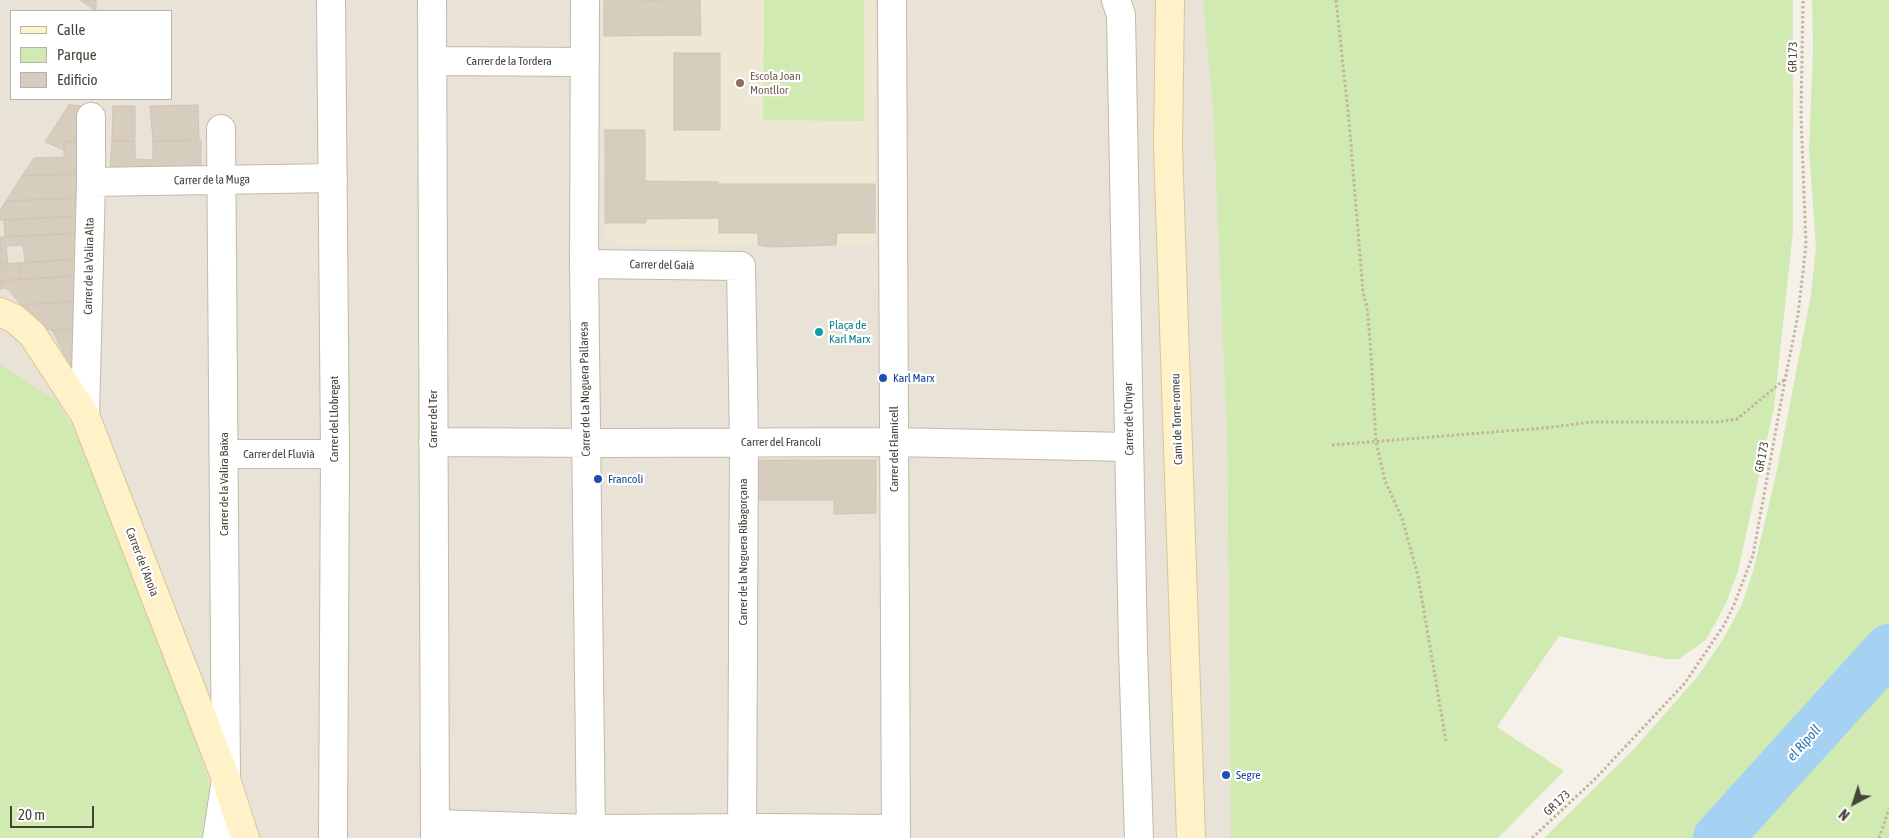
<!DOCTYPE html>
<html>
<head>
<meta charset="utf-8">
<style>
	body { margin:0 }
	#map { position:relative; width:1889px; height:838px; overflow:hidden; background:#f5f1e9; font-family:"Asap Condensed",sans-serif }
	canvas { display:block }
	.legend { position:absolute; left:10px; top:10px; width:162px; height:90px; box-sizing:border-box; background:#fff; border:1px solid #b6b3af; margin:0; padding:6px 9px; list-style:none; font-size:15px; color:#494237 }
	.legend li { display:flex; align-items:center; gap:10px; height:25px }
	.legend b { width:25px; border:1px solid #b6b3af }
	.north { position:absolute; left:1829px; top:778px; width:50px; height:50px; -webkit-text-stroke:4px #fff; paint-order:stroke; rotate:220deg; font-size:14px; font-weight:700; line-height:20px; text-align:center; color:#494237 }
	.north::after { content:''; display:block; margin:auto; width:18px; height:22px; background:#494237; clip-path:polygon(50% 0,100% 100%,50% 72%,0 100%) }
	.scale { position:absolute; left:10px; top:806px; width:84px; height:22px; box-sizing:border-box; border:2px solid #494237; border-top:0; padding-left:6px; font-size:15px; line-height:18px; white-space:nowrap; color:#494237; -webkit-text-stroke:4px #fff; paint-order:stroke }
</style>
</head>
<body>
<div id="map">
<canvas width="1889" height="838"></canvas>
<ul class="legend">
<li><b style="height:6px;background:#fff2c9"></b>Calle</li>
<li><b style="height:14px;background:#d0eab1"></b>Parque</li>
<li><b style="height:14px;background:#d7cdbe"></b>Edificio</li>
</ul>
<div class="north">N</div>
<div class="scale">20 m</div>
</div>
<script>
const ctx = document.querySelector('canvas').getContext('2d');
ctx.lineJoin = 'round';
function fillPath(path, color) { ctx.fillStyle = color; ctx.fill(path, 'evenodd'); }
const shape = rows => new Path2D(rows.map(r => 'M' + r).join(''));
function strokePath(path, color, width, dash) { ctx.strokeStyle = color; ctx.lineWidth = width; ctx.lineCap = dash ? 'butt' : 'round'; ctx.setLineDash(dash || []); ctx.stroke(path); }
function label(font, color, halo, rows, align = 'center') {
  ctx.font = font + ' "Asap Condensed",sans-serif'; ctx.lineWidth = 4.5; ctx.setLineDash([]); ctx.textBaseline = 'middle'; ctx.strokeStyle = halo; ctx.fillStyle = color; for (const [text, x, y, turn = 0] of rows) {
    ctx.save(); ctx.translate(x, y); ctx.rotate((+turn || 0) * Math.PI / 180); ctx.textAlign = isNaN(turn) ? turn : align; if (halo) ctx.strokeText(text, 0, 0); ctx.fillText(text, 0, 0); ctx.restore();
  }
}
fillPath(shape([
	[0,0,1209,0,1227,439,1231,838,208,838,213,795,154,612,1,365,0,366],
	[11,11,171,11,171,99,11,99]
]), '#e9e3d7');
fillPath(shape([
	[604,0,875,0,875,246,617,245,605,235]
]), '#eee7d3');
fillPath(shape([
	[764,0,864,0,864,121,763,120],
	[1203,0,1793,0,1793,231,1774,408,1738,571,1726,603,1706,640,1679,659,1666,659,1559,636,1497,727,1564,771,1498,838,1231,838,1227,439,1213,107],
	[1812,0,1889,0,1889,838,1544,838,1634,749,1698,676,1724,638,1742,604,1754,568,1777,470,1811,295,1816,247,1809,149,1813,51],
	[1,365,56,400,86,451,154,612,213,795,208,838,0,838,0,366]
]), '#d0eab1');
strokePath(shape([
	[1718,838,1889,649]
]), '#a5d2f2', 50);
const building = shape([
	[80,0,96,0,96,11,80,0],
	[700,0,701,35,604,36,604,1,700,0],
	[674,53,720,53,720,130,674,130,674,53],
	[69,105,81,106,80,142,64,141,64,150,45,142,69,105],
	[198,105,199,140,153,141,150,106,198,105],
	[113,106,135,106,135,141,112,141,113,106],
	[605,130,645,130,645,181,718,182,718,184,875,184,875,233,837,233,836,245,770,247,758,245,758,233,719,233,719,218,646,219,646,223,605,223,605,130],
	[64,141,80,142,80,174,22,176,34,158,64,157,64,141],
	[112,141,135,141,135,159,153,160,153,141,201,141,201,171,119,170,119,167,110,166,112,141],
	[80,174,81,198,6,201,22,176,80,174],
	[81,198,80,216,0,220,0,210,6,201,81,198],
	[80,216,80,233,5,237,4,220,80,216],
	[80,233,80,259,25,263,23,245,6,246,8,264,0,264,0,237,80,233],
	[73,259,73,276,21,279,19,263,73,259],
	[19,263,21,279,1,281,4,288,0,290,0,264,19,263],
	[77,276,77,301,21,305,9,290,4,288,1,281,77,276],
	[80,301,80,330,46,330,21,305,80,301],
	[52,330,80,330,75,373,63,352,52,330],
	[758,460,876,460,876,513,834,514,834,500,758,500,758,460]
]);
fillPath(building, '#d7cdbe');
strokePath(building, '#d2c5b1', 1);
const street = shape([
	[331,0,335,454,333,838],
	[432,0,435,838],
	[585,0,584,264,591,838],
	[892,0,896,838],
	[1116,0,1121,15,1133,649,1139,838],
	[432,61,585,62],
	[91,182,333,178],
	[584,264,741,266,744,442,742,838],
	[85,415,91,182,91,117],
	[433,442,608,443,893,442,1129,447],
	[224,454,335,454],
	[435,824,591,829,762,828,896,829],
	[217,838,226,779,221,129]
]);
const secondary = shape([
	[1170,0,1168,146,1191,838],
	[0,312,15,319,32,334,85,415,226,779,245,838]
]);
strokePath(street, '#c1b9ab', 30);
strokePath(secondary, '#d6c698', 30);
strokePath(shape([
	[1336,0,1349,121,1363,292,1367,308,1370,339,1376,441,1385,481,1402,518,1418,576,1446,741],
	[1332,445,1544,428,1592,422,1717,422,1737,419,1784,380],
	[1532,838,1595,779,1685,683,1724,625,1734,605,1753,555,1785,380,1798,315,1806,245,1801,115,1803,0],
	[1879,838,1889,809]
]), '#c3b59c', 3, [2.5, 2.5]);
strokePath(street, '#fff', 28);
strokePath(secondary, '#fff2c9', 28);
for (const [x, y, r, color] of [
	[740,83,5,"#8d6e63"],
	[819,332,5,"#0f9aa8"],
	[883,378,5,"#1a4fb4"],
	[598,479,5,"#1a4fb4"],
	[1226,775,5,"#1a4fb4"]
]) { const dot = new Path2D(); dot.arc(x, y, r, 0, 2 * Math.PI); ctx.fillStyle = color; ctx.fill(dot); strokePath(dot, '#fff', 2); }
label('12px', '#494237', '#fff', [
	["GR 173",1793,57,-89],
	["Carrer de la Tordera",509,61],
	["Carrer de la Muga",212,180,-1],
	["Carrer del Gaià",662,265,1],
	["Carrer de la Valira Alta",89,266,-89],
	["Carrer de La Noguera Pallaresa",585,389,-91],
	["Carrer del Llobregat",334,419,-90],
	["Carrer del Ter",433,419,-90],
	["Carrer de l'Onyar",1129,419,-91],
	["Camí de Torre-romeu",1177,419,-92],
	["Carrer del Francolí",781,442],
	["Carrer del Flamicell",894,449,-90],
	["Carrer del Fluvià",279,454],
	["GR 173",1762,457,-79],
	["Carrer de la Valira Baixa",224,484,-90],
	["Carrer de la Noguera Ribagorçana",743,552,-90],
	["Carrer de l'Anoia",142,562,69],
	["GR 173",1557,803,-43]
]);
label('12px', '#785e54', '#fff', [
	["Escola Joan",750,76],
	["Montllor",750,90]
], 'left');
label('12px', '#0d838f', '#fff', [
	["Plaça de",829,325],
	["Karl Marx",829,339]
], 'left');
label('12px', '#164399', '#fff', [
	["Karl Marx",893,378],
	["Francolí",608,479],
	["Segre",1236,775]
], 'left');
label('italic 14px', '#2c78b0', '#fff', [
	["el Ripoll",1804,743,-48]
]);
</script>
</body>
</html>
